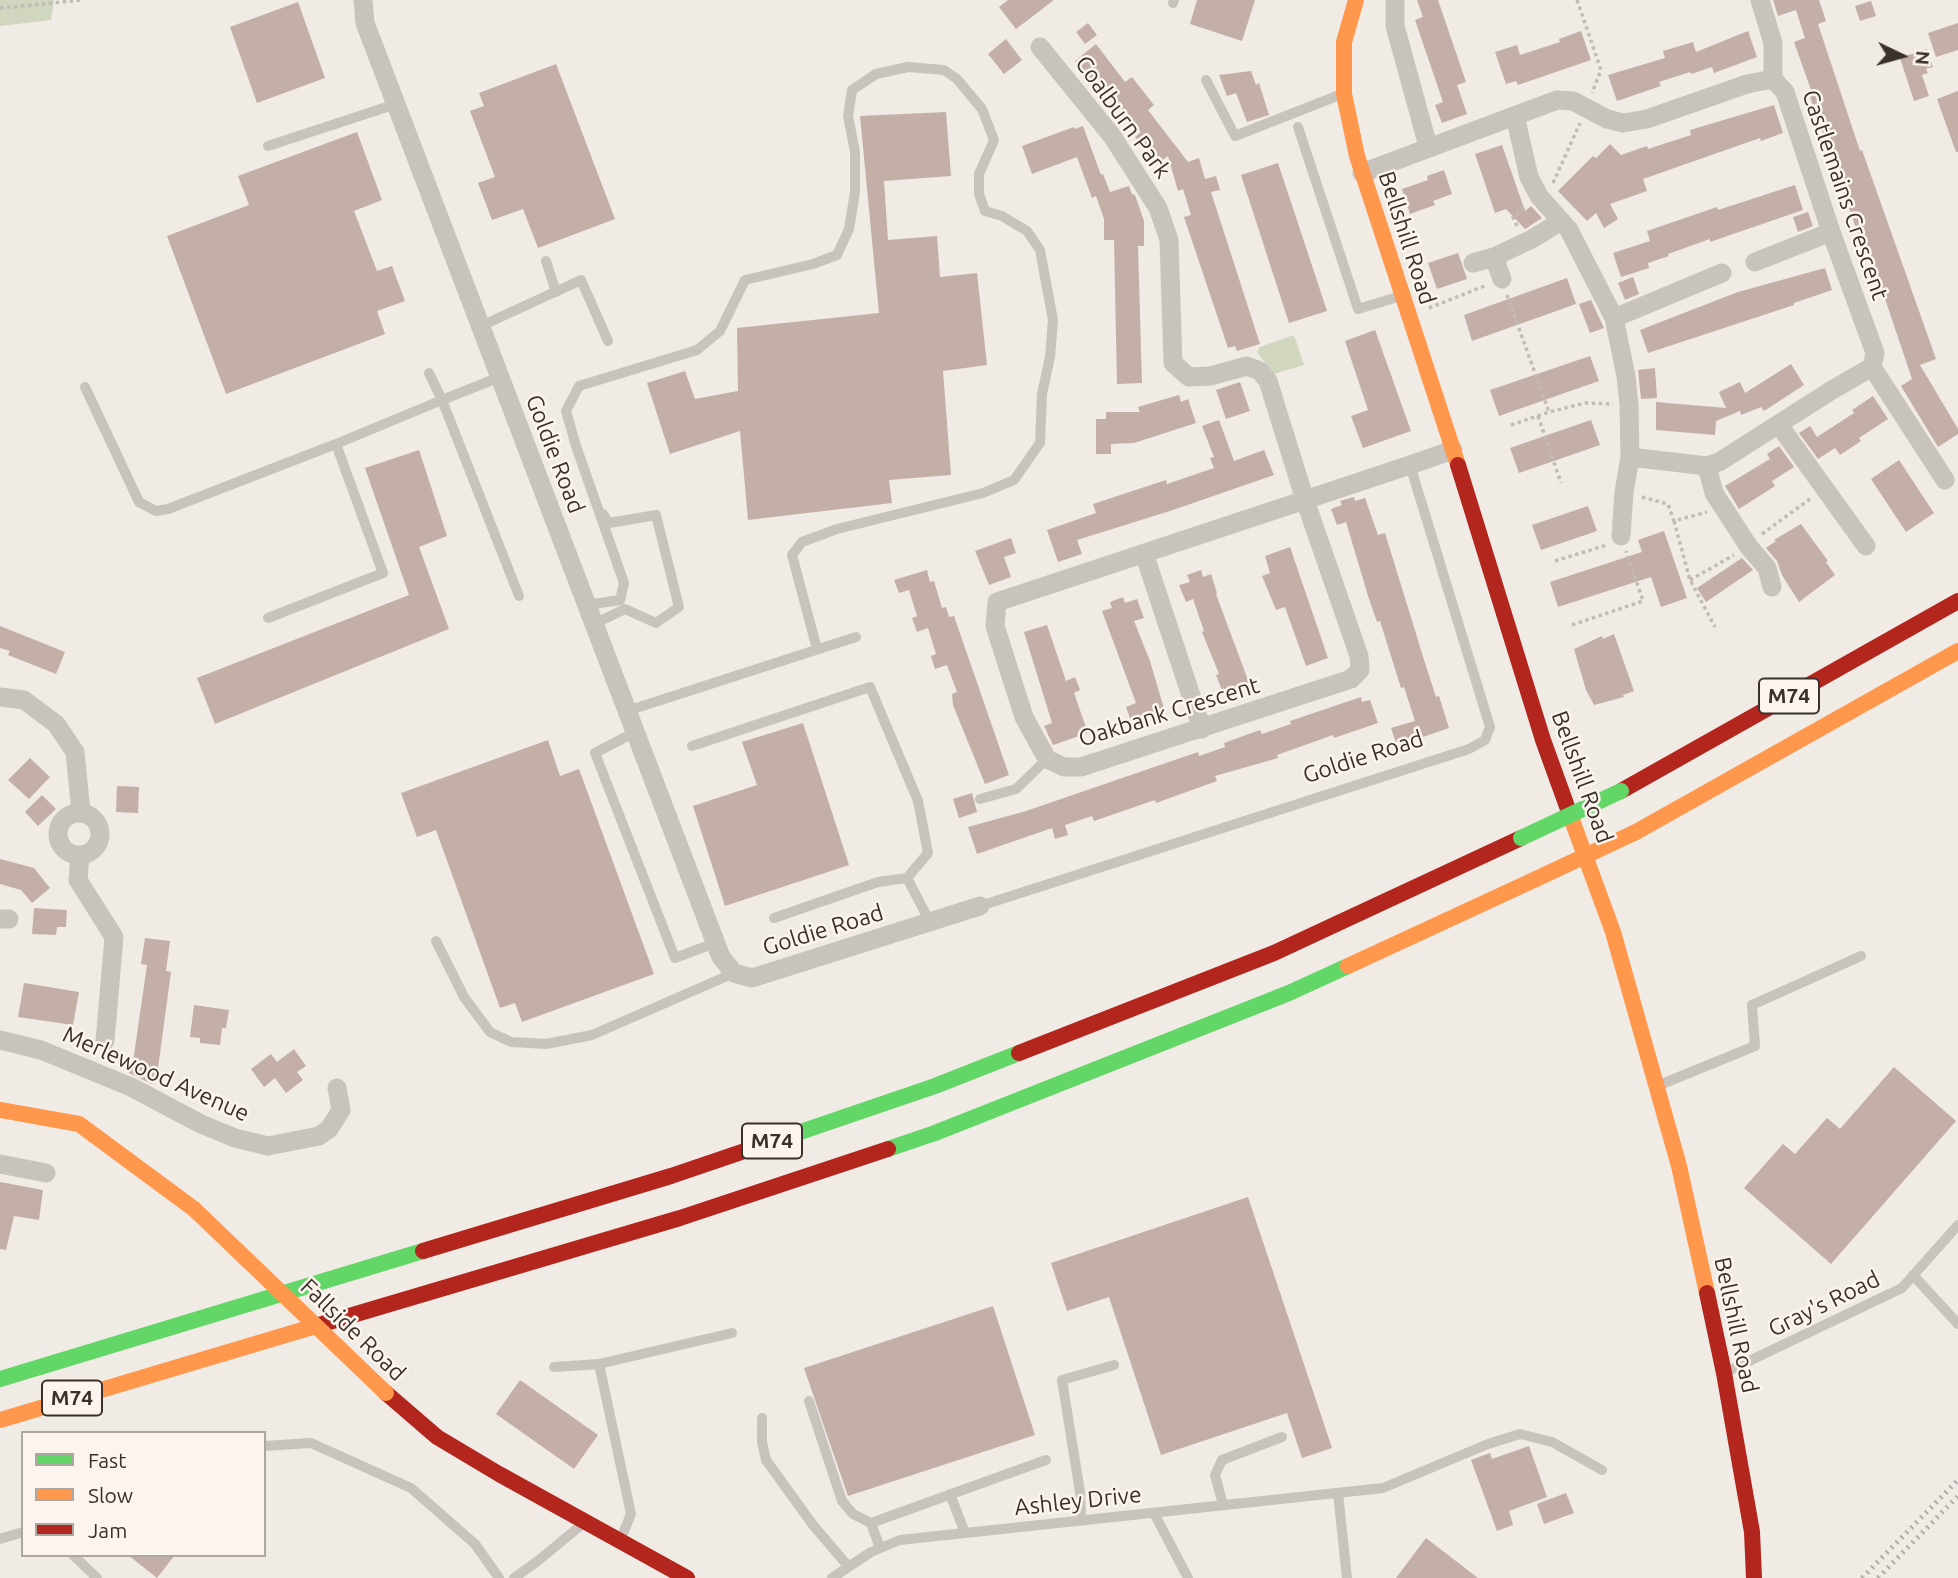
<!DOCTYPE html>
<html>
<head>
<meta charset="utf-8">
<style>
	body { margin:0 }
	#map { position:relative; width:1958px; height:1578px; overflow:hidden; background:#f0ebe5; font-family:Ubuntu,sans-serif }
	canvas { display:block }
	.legend { position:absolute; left:21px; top:1431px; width:245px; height:126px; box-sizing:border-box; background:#fbf5ee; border:2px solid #aea6a0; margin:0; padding:9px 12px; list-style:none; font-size:21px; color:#3b302b }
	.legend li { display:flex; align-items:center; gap:14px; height:35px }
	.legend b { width:35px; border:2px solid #aea6a0 }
	.north { position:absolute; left:1867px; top:21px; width:70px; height:70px; -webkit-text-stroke:5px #fbf5ee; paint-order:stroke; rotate:95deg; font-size:19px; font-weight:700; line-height:28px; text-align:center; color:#3b302b }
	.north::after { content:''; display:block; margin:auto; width:24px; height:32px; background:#3b302b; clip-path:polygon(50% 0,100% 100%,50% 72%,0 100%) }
</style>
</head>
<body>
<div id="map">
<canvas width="1958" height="1578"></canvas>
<ul class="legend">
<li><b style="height:9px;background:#63d668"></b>Fast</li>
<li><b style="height:9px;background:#ff974d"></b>Slow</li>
<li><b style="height:9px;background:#b3261e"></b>Jam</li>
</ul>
<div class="north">N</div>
</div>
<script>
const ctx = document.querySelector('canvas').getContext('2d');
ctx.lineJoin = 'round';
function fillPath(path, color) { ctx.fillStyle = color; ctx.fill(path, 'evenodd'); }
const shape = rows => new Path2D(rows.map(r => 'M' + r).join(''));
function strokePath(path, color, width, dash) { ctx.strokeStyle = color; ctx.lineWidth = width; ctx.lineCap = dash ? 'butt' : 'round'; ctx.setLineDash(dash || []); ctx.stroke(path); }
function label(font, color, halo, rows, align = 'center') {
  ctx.font = font + ' Ubuntu,sans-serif'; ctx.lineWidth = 5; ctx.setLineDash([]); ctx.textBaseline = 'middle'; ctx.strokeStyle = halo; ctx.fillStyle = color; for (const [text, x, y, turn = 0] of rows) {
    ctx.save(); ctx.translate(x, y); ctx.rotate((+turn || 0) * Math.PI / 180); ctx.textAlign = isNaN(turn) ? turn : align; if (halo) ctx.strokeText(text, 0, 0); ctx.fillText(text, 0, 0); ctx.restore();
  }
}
fillPath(shape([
	[0,0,54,0,51,20,0,26],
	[1294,335,1304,365,1274,374,1257,352,1260,347]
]), '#d1d6bf');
fillPath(shape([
	[1008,0,1054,0,1016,29,999,7],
	[1197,0,1255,0,1242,41,1190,24],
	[1417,0,1438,0,1466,82,1457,85,1467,114,1442,123,1435,105,1443,102,1415,20,1423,17],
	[1773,0,1819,0,1826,21,1818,24,1860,151,1862,150,1936,359,1920,365,1958,429,1958,434,1938,447,1901,386,1912,379,1870,254,1866,256,1839,180,1842,178,1833,150,1827,133,1823,134,1808,91,1811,90,1794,42,1805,38,1796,10,1778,16],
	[1871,1,1876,16,1860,21,1855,6],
	[298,2,325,78,257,103,230,27],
	[1088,23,1097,35,1085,44,1076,32],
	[1958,23,1958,50,1936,57,1928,33],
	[1581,31,1591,60,1518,85,1516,81,1506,84,1495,52,1517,45,1520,55,1560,42,1559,39],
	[1748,31,1757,57,1714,73,1712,67,1691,74,1690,72,1659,82,1661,86,1617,101,1608,75,1665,58,1663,51,1693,42,1696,52],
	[1006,39,1022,60,1004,74,988,54],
	[1096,44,1125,82,1132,77,1154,105,1148,110,1188,162,1199,158,1205,179,1216,176,1220,190,1211,192,1260,344,1237,351,1235,346,1228,348,1184,217,1191,215,1183,189,1178,191,1168,156,1156,165,1135,137,1141,132,1102,84,1096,88,1075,61],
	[1927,49,1933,67,1926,69,1928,73,1922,75,1929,96,1914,101,1900,58],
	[556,64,615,219,538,248,523,209,492,220,478,183,495,177,470,111,484,106,479,93],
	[1251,71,1256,85,1259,83,1269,115,1247,122,1236,93,1227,96,1219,75],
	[1958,91,1958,152,1956,152,1937,99],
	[1774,105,1783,133,1761,141,1760,138,1643,179,1647,191,1610,204,1618,219,1604,228,1596,213,1587,221,1558,191,1593,156,1596,158,1610,144,1621,155,1647,146,1648,149,1691,135,1690,130],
	[946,112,951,176,884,181,888,240,937,236,940,277,977,273,987,365,943,371,951,475,889,480,892,503,748,520,740,431,670,454,647,383,685,371,695,399,738,391,737,328,879,313,860,116],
	[1083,126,1101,175,1103,174,1110,192,1129,186,1132,194,1135,195,1144,221,1144,246,1138,246,1142,383,1117,384,1114,240,1104,240,1104,219,1096,196,1092,198,1077,157,1032,174,1022,146,1074,127,1075,129],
	[357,132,382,200,354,211,377,271,392,266,405,301,377,311,385,334,226,394,167,236,249,205,238,176],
	[1502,145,1525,211,1531,206,1542,218,1525,229,1506,209,1495,213,1475,154],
	[1278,163,1327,311,1289,323,1241,175],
	[1444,170,1452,194,1433,201,1435,205,1410,214,1402,189,1428,180,1427,176],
	[1795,185,1803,210,1710,242,1710,239,1668,254,1669,256,1648,263,1649,268,1621,277,1613,253,1650,241,1647,231,1717,207,1718,210],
	[1808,212,1813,226,1798,232,1793,217],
	[1458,253,1467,279,1437,289,1428,263],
	[1825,268,1832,290,1794,303,1794,305,1648,353,1640,330,1738,292],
	[1633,277,1639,294,1625,300,1618,283],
	[1567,278,1576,304,1472,341,1464,315],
	[1591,300,1604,328,1590,333,1579,304],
	[1375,330,1411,431,1363,448,1351,416,1368,410,1345,341],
	[1590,356,1599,381,1499,416,1490,390],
	[1791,364,1804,385,1764,411,1761,407,1741,415,1740,411,1716,421,1715,435,1656,430,1656,402,1726,408,1719,392,1740,382,1745,393],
	[1655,368,1657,398,1641,399,1638,370],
	[1240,382,1250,411,1226,419,1216,390],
	[1179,395,1181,402,1188,399,1196,423,1134,443,1111,444,1111,454,1096,454,1096,419,1106,419,1106,412,1140,412,1138,407],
	[1873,396,1888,419,1859,438,1861,441,1840,455,1835,448,1818,459,1799,433,1810,426,1817,437,1854,413,1852,410],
	[1219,420,1234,461,1264,450,1274,475,1173,510,1077,540,1082,554,1058,562,1047,530,1096,513,1093,504,1166,480,1167,484,1214,468,1210,458,1214,457,1202,426],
	[1591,420,1600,445,1519,473,1510,448],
	[1779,446,1794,467,1772,481,1775,486,1739,509,1725,486,1770,459,1767,454],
	[419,450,447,536,419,547,449,629,215,724,197,678,409,595,365,468],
	[1899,460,1934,513,1906,532,1871,479],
	[1354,497,1355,501,1365,498,1378,535,1385,533,1425,663,1436,697,1439,696,1449,728,1397,746,1391,728,1415,721,1404,687,1401,688,1380,621,1377,622,1369,599,1346,522,1337,525,1331,509,1342,505,1340,501],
	[1588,506,1597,531,1541,550,1532,525],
	[1801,524,1828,561,1826,562,1835,575,1799,602,1782,575,1777,561,1766,548,1776,541,1774,540],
	[1664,531,1687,598,1661,607,1651,577,1558,607,1550,582,1642,552,1638,540],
	[1011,538,1016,553,1004,557,1011,577,989,585,975,551],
	[1290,547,1328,658,1306,666,1285,607,1276,610,1262,576,1270,573,1265,556],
	[1742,558,1753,570,1706,602,1697,588],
	[927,570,930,582,934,581,942,608,946,607,949,617,954,616,1009,775,985,784,953,705,952,694,957,692,947,665,935,669,931,656,936,654,928,628,917,632,912,618,917,616,909,590,899,593,894,580],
	[1201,570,1203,577,1211,574,1217,593,1216,594,1249,683,1223,693,1216,675,1219,674,1202,632,1204,631,1193,599,1186,602,1179,585,1190,582,1187,575],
	[1123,597,1125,603,1137,599,1144,618,1134,621,1150,661,1165,712,1132,724,1126,707,1136,703,1102,611,1112,608,1110,602],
	[1047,625,1066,681,1075,677,1080,690,1074,693,1088,733,1053,745,1044,726,1052,723,1024,632],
	[0,626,65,652,56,674,8,655,10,651,0,648],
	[1614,634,1634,691,1623,695,1624,697,1594,705,1586,690,1574,649,1602,636,1603,639],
	[1361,697,1362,702,1370,700,1378,723,1334,738,1333,735,1277,755,1278,758,1215,776,1217,781,1156,803,1155,800,1094,821,1092,816,1065,825,1068,835,1055,839,1052,828,977,854,968,827,1026,811,1198,752,1199,756,1225,747,1224,743,1246,735,1260,730,1262,734,1291,724,1290,721],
	[803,723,849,865,725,906,693,806,757,785,742,742],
	[548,740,560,776,579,769,654,974,522,1022,515,1003,500,1008,436,830,417,837,401,793],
	[30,758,50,777,29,799,8,780],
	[117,786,139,787,138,813,116,812],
	[972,793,977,812,959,818,953,799],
	[42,795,56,809,38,826,25,812],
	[0,859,34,868,50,888,32,903,21,890,0,884],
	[34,908,67,910,66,927,57,927,56,935,32,934],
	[145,938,170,941,166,971,171,972,158,1068,152,1084,129,1073,133,1062,147,965,141,964],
	[24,983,79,992,73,1025,18,1017],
	[194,1005,229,1010,226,1028,222,1028,220,1045,200,1043,200,1038,190,1037],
	[294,1049,306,1066,297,1072,303,1080,286,1093,275,1078,264,1087,251,1069,271,1054,277,1062],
	[1894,1067,1956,1121,1831,1264,1744,1188,1783,1144,1795,1154,1827,1118,1840,1129],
	[0,1182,43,1190,39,1220,14,1216,6,1250,0,1249],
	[1248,1197,1332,1448,1302,1458,1287,1413,1161,1455,1109,1297,1067,1311,1051,1263],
	[993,1306,1035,1435,848,1496,804,1368],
	[520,1380,598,1435,574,1469,496,1414],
	[1529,1446,1547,1497,1509,1511,1513,1525,1497,1531,1471,1460,1490,1453,1492,1459],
	[1566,1493,1574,1513,1544,1524,1537,1504],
	[1426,1538,1478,1578,1396,1578],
	[128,1555,175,1555,157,1578]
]), '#c3afa7');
strokePath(shape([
	[1577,0,1601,70,1592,93],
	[0,8,83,0],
	[1553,183,1580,123],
	[1517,226,1513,217,1526,206],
	[1507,295,1549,412],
	[1429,308,1487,285],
	[1538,416,1561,483],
	[1511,425,1549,412,1585,403,1613,404],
	[1642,497,1668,504,1674,521,1707,512],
	[1674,521,1690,580,1715,627],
	[1762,534,1810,499],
	[1555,561,1607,545],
	[1690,580,1734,555],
	[1572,625,1643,601,1626,551]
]), '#c2bbb6', 3.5, [3.5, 3.5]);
strokePath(shape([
	[1173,3,1174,0],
	[1206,80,1235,136,1342,94],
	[1298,127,1358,309,1401,296],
	[268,146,396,104],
	[546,261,556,292],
	[481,326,581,280,608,341],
	[500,377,442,400,519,596],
	[85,387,139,502,156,511,168,509,336,444],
	[587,605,620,600,624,583,576,446,566,411,579,386,697,350,720,331,745,280,813,264,837,255,849,229,855,192,855,152,848,116,852,90,876,74,908,67,944,70,957,79,982,109,994,140,979,174,979,194,985,211,1002,216,1027,231,1040,250,1053,320,1050,357,1042,394,1040,443,1014,480,983,493,837,529,802,542,792,555,817,649],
	[268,618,383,573,336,444,442,400,429,373],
	[594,624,625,609,656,623,679,607,656,515,609,523,603,514],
	[627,711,856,637],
	[635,732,595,753,675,958,715,943],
	[692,746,870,687,918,801,928,853,907,878],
	[980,799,1016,789,1047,759],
	[980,906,1469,749,1485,740,1490,727,1410,465],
	[774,918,878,882,907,878,930,922],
	[436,941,464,997,490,1032,511,1042,546,1044,592,1035,734,973],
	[1657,1086,1755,1046,1752,1005,1861,956],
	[1913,1275,1958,1324],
	[599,1364,631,1514,620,1541],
	[554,1367,599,1364,732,1333],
	[1726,1372,1902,1288,1958,1225],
	[809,1401,842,1501,853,1514,871,1523],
	[762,1418,762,1442,766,1460,813,1525,848,1566],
	[264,1446,311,1443,411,1488,475,1544,499,1578],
	[1338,1493,1347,1578],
	[950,1494,965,1533],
	[1223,1505,1215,1475,1222,1460,1282,1437],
	[1154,1513,1188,1578],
	[1081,1520,1080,1492,1062,1380,1114,1365],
	[0,1539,23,1532],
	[880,1548,871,1523,1046,1460],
	[73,1555,97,1578],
	[514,1578,539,1560,585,1522],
	[832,1578,871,1552,900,1540,1383,1488,1488,1444,1520,1434,1552,1442,1602,1470]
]), '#c9c3be', 10);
strokePath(shape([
	[363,0,365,23,721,957,734,973,752,978,980,906],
	[1395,0,1395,26,1428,146],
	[1760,0,1773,43,1773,79],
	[1040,47,1112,136,1158,208,1169,240,1173,363,1189,377,1210,376,1247,366,1260,371,1268,381,1305,500,1359,656,1360,670,1351,679,1081,767,1064,767,1047,759,1024,717,995,626,997,602,1305,500,1410,465,1453,450],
	[1515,116,1529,177,1539,196,1569,230,1614,318,1626,376,1629,405,1630,457,1624,492,1621,536],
	[1362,173,1557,100,1573,101,1607,119,1623,123,1647,119,1747,84,1773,79],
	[1494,257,1502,279],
	[1755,262,1831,232],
	[1473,263,1494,257,1532,239,1561,221],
	[1614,318,1722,273],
	[1872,367,1945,480],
	[1779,425,1866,546],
	[1630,457,1707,466,1719,462,1832,390,1872,367,1875,353,1831,232,1785,92,1773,79],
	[1707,466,1714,493,1749,547,1767,568,1772,587],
	[1144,553,1202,729],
	[0,697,24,700,56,724,75,752,81,812],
	'58 834a21 21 0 1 1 42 0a21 21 0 1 1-42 0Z',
	[80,855,78,880,114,937,105,1041],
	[0,919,9,919],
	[0,1040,41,1050,131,1087,201,1124,235,1138,268,1146,319,1136,329,1129,341,1110,337,1088],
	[0,1164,46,1173]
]), '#c9c3be', 19);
strokePath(shape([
	[771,1142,935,1086,1019,1053],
	[888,1149,935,1133,1289,993,1348,966],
	[0,1379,423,1251]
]), '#63d668', 16);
strokePath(shape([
	[1356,0,1344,42,1344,94,1357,156,1458,465],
	[1569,812,1613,932,1679,1166,1707,1293],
	[1636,832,1958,651],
	[1348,966,1536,879],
	[0,1110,79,1124,194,1209],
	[0,1420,319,1325]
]), '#ff974d', 16);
strokePath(shape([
	[1458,465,1543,740,1569,812],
	[1621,791,1958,601],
	[1019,1053,1274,953,1521,838],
	[423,1251,671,1176,771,1142],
	[1707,1293,1724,1373,1752,1532,1754,1578],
	[319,1325,680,1218,888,1149],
	[386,1393,437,1437,499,1474,687,1578]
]), '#b3261e', 16);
strokePath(shape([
	[1862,1578,1958,1480],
	[1878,1578,1958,1496]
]), '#b1aca8', 5, [2, 5]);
strokePath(shape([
	[1521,838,1621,791]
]), '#63d668', 16);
strokePath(shape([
	[1536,879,1636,832],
	[194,1209,386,1393]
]), '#ff974d', 16);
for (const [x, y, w] of [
	[1789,696,60],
	[772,1141,60],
	[72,1398,60]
]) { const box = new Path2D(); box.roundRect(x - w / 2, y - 17.5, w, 35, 5); ctx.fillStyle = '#fbf5ee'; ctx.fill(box); strokePath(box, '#3b302b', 2); }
label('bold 21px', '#3b302b', null, [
	["M74",1789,696],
	["M74",772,1141],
	["M74",72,1398]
]);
label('23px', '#3b302b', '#fbf5ee', [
	["Coalburn Park",1123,117,54],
	["Castlemains Crescent",1845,195,71],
	["Bellshill Road",1407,238,72],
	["Goldie Road",555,454,69],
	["Oakbank Crescent",1169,712,-17],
	["Goldie Road",1363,757,-18],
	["Bellshill Road",1582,777,70],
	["Goldie Road",823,930,-17],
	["Merlewood Avenue",156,1074,24],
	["Gray's Road",1824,1304,-26],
	["Bellshill Road",1736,1325,78],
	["Fallside Road",353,1330,44],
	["Ashley Drive",1078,1501,-6]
]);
</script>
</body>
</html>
